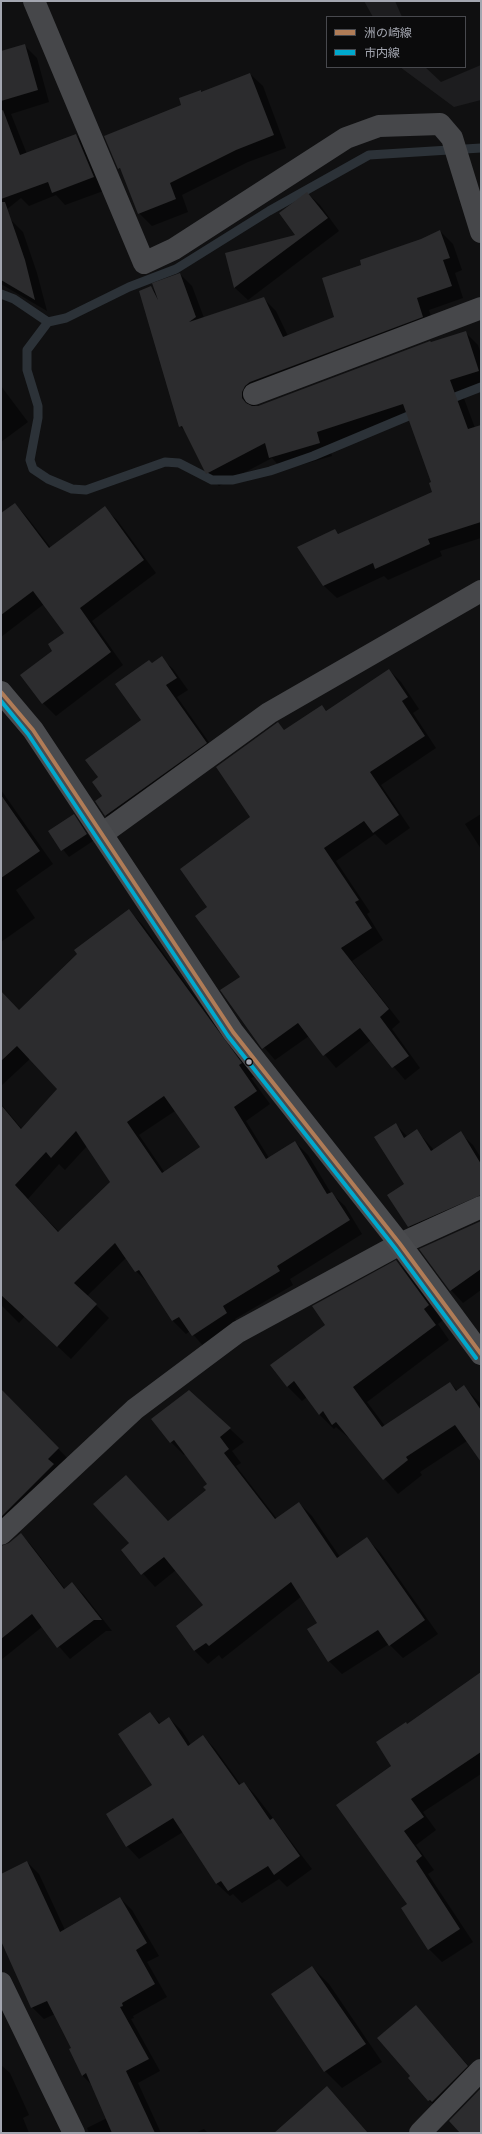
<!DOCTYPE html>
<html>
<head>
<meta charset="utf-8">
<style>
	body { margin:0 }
	#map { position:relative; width:482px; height:2134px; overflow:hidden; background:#101011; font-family:"Noto Sans","Noto Sans JP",sans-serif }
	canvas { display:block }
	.frame { position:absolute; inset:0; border:2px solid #a3a6b0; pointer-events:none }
	.legend { position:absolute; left:326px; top:16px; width:140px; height:52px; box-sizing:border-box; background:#0b0b0c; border:1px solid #48494e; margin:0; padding:5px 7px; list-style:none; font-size:12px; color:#a3a6b0 }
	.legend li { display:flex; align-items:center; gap:8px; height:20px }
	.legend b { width:20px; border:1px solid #48494e }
</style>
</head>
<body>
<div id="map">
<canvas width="482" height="2134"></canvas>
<div class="frame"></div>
<ul class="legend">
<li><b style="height:5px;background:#b07c57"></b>洲の崎線</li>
<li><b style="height:5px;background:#00a9ce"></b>市内線</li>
</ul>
</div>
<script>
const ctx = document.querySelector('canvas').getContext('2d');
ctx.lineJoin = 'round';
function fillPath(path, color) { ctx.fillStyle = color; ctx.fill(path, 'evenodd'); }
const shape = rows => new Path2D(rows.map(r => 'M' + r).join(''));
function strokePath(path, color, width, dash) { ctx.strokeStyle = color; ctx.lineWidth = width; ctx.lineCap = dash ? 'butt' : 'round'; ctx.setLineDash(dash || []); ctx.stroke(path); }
fillPath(shape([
	[364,1,481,1,481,100,454,107,400,67,465,67,465,17,373,17]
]), '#1d1d1f');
fillPath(shape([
	[395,1,481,1,481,65,441,82,425,67,465,67,465,17,402,17],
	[24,45,37,58,49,102,11,114,27,154,76,135,88,148,106,190,65,205,56,195,29,206,21,198,1,214,1,52],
	[250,74,263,86,286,148,248,162,182,195,188,212,152,226,139,213,123,172,119,168,182,105,200,91,202,93],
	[307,193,320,205,339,231,248,300,235,288,226,254,297,236],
	[11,220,23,232,37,273,47,311,1,284,1,231],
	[440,231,453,244,462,270,455,273,463,298,429,310,435,329,256,399,255,407,465,332,478,345,481,354,481,387,462,393,475,428,481,426,481,538,440,551,442,556,388,580,384,576,337,598,324,586,299,548,334,530,339,534,433,493,432,483,409,418,329,445,332,456,283,470,272,458,219,486,207,474,186,432,180,426,151,287,157,294,180,274,192,286,204,318,263,298,276,311,288,336,335,318,363,266],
	[1,386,28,422,1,442],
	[15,504,27,517,51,548,104,508,117,520,156,573,92,621,123,665,56,716,43,703,22,675,54,651,65,633,44,604,1,637,1,515],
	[161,658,173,669,188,690,177,697,218,755,118,828,106,816,96,801,103,796,99,777,142,720,152,664],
	[389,670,401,682,419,709,413,713,436,748,381,785,410,828,386,845,375,834,336,861,370,912,367,914,383,940,352,961,400,1022,392,1029,420,1068,405,1080,371,1040,336,1068,309,1036,275,1060,244,1024,222,991,241,977,209,908,252,817,278,723,285,731,322,706,327,711],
	[1,790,53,864,16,890,35,918,1,942],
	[481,814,481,849,465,824],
	[74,816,93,841,69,857,49,832],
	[129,911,142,924,254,1077,251,1078,270,1104,246,1121,269,1158,295,1142,308,1155,331,1193,345,1206,362,1234,290,1279,293,1285,235,1319,240,1326,206,1349,190,1331,186,1334,173,1321,149,1284,136,1271,126,1258,87,1296,109,1318,71,1359,25,1316,19,1323,1,1305,1,1104,22,1129,58,1089,30,1059,1,1086,1,991,19,1011],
	[175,1111,201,1147,165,1173,139,1135],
	[87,1146,112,1182,59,1232,28,1199,59,1164,65,1170],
	[396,1125,408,1137,417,1131,434,1150,460,1133,473,1145,481,1158,481,1212,421,1239,409,1226,405,1184],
	[481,1222,481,1290,463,1303,451,1290],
	[396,1261,411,1276,443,1320,438,1324,449,1340,367,1402,385,1426,450,1383,458,1391,464,1387,481,1404,481,1461,467,1441,420,1472,422,1475,398,1494,349,1438,336,1427,334,1429,319,1414,307,1397,302,1401,287,1386,326,1325],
	[189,1391,244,1442,232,1451,241,1463,236,1466,277,1519,299,1503,312,1516,340,1557,367,1539,380,1552,438,1634,403,1658,389,1644,342,1674,329,1661,318,1623,302,1596,222,1659,219,1655,208,1664,195,1651,177,1626,204,1605,176,1570,155,1587,122,1550,131,1543,126,1476,169,1522,207,1491,209,1484,185,1454,184,1455,171,1442,153,1419],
	[1,1393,16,1405,70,1461,4,1537,1,1546],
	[21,1534,32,1546,65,1589,72,1583,84,1595,112,1631,106,1631,70,1659,42,1627,1,1660,1,1547,5,1547],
	[481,1673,481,1774,423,1812,436,1830,416,1845,434,1870,428,1874,473,1942,442,1962,429,1949,408,1904,393,1766,407,1725],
	[150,1714,161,1724,169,1718,182,1731,191,1745,203,1736,215,1749,241,1785,244,1783,256,1796,312,1869,287,1887,279,1879,242,1903,233,1894,230,1896,217,1884,183,1832,139,1859,127,1846,154,1786],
	[27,1862,39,1874,65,1930,120,1898,132,1910,159,1956,147,1962,167,1997,133,2016,134,2018,131,2019,160,2071,138,2083,161,2133,89,2133,87,2128,107,2118,93,2086,82,2075,73,2048,55,2014,44,2019,32,2007,1,1939,1,1875],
	[312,1967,329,1984,382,2062,342,2088,325,2071,272,1994],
	[416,2006,480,2079,441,2113,429,2100,411,2076],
	[1,2065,10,2073,29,2115,23,2118,29,2133,1,2133],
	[327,2088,340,2101,368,2133,290,2133],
	[204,2129,208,2133,195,2133]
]), '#0007');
strokePath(shape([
	[1,294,14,299,48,322,66,318,129,287,176,269,269,211,369,155,481,148],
	[48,322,27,350,27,370,38,406,38,418,30,460,33,469,48,479,72,489,86,490,165,462,179,463,212,480,233,480,270,471,313,456,418,412],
	[445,401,481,387]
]), '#2c3238', 9);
fillPath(shape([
	[25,44,38,90,1,101,1,51],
	[250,73,274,135,236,150,170,183,176,199,138,214,120,168,118,169,104,136,181,105,179,98,201,90,201,92],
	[3,110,20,155,76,134,94,177,52,193,48,182,1,199,1,111],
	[307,192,328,218,234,288,225,253,295,235,279,213],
	[1,202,5,202,25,260,35,300,1,280],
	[440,230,450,258,443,260,452,286,417,298,423,317,250,382,245,386,242,392,242,398,246,403,252,406,258,406,430,341,431,342,466,331,479,371,450,380,468,429,481,425,481,522,428,539,430,544,375,569,373,563,323,586,297,547,335,529,338,534,432,492,429,483,431,482,403,404,317,432,320,443,269,458,265,443,206,474,182,426,179,427,139,291,151,286,158,300,152,283,180,273,196,317,189,322,264,297,283,337,334,317,322,278,361,265,360,260,421,239],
	[15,503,49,548,105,506,144,560,80,608,111,652,42,704,20,675,52,651,48,644,64,633,33,591,1,615,1,513],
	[162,656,177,678,166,685,207,743,105,816,95,801,102,796,92,782,98,777,85,760,141,720,115,684,149,660,152,663],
	[389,669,408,697,402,701,425,736,370,772,399,815,373,833,364,821,324,848,359,900,355,902,372,928,341,948,389,1009,380,1017,409,1056,392,1068,360,1028,323,1056,298,1023,262,1049,220,990,240,977,195,916,207,907,180,869,250,817,216,767,278,722,284,730,322,705,326,711],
	[1,795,40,851,1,878],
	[74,814,87,834,61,851,48,831],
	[129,909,242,1063,239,1065,257,1091,234,1107,266,1159,295,1141,327,1194,332,1192,350,1220,277,1266,280,1271,223,1306,227,1313,192,1336,179,1317,172,1321,139,1270,135,1272,115,1243,74,1283,97,1304,57,1347,1,1295,1,1105,21,1129,57,1089,17,1046,1,1061,1,991,19,1010,77,954,74,950],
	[164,1096,200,1147,162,1173,127,1122],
	[76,1131,110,1182,58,1232,15,1185,46,1152,51,1158],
	[396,1123,404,1138,417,1129,431,1151,461,1131,481,1164,481,1195,408,1227,387,1195,404,1184,374,1137],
	[481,1221,481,1269,450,1291,419,1249],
	[396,1260,429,1305,424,1309,436,1325,353,1387,382,1427,450,1382,456,1391,464,1385,481,1410,481,1462,455,1425,406,1457,408,1460,383,1480,336,1422,332,1425,323,1411,319,1415,294,1381,287,1387,270,1365,325,1325,312,1306],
	[1,1389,59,1448,48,1459,54,1464,1,1517],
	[189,1390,231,1428,220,1437,229,1449,224,1453,275,1519,299,1502,337,1558,367,1537,425,1620,389,1646,378,1630,328,1662,307,1629,317,1623,291,1582,209,1646,206,1643,194,1651,176,1626,203,1605,164,1557,141,1575,121,1550,129,1543,93,1504,126,1475,168,1521,206,1490,203,1487,207,1484,174,1440,170,1443,151,1419],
	[21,1533,64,1589,72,1582,102,1620,94,1620,57,1648,32,1614,1,1639,1,1546,9,1543],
	[481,1672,481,1752,411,1799,424,1817,404,1831,422,1856,416,1861,460,1929,428,1950,401,1908,407,1904,336,1805,391,1766,376,1742,406,1722,407,1724],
	[150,1712,159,1724,169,1717,188,1746,203,1735,239,1785,244,1782,270,1820,273,1818,300,1856,274,1875,268,1866,228,1891,221,1881,216,1884,173,1818,126,1847,106,1814,152,1785,118,1734],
	[27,1861,60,1932,120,1897,147,1943,136,1950,155,1984,122,2003,123,2006,120,2007,149,2059,126,2071,155,2133,112,2133,86,2073,82,2076,69,2049,71,2048,47,2001,31,2008,1,1941,1,1874],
	[312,1966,366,2044,324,2072,271,1994],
	[416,2005,468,2066,432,2102,430,2100,428,2101,408,2078,410,2076,377,2038],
	[327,2086,368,2133,274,2133],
	[481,2088,481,2133,460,2133,449,2121]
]), '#2c2c2e');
strokePath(shape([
	[34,1,144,263,174,249,346,138,379,126,440,124,452,138,481,232],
	[254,394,481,308],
	[102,834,269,713,481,591],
	[1,1534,135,1409,238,1332,400,1244,481,1207],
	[1,1983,74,2133],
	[420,2133,481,2070]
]), '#46474a', 22);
strokePath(shape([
	[1,692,33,730,233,1032,400,1244,481,1354]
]), '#4a4b4e', 22);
strokePath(shape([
	[1,692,33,730,233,1032,400,1244,481,1354]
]), '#b07c57', 4);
strokePath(shape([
	[1,701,28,734,228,1036,395,1248,476,1358]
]), '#00a9ce', 4);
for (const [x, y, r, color] of [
	[249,1062,3.5,"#a3a6b0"]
]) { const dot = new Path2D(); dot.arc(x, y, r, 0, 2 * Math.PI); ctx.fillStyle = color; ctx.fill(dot); strokePath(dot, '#0b0b0c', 1.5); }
</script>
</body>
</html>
